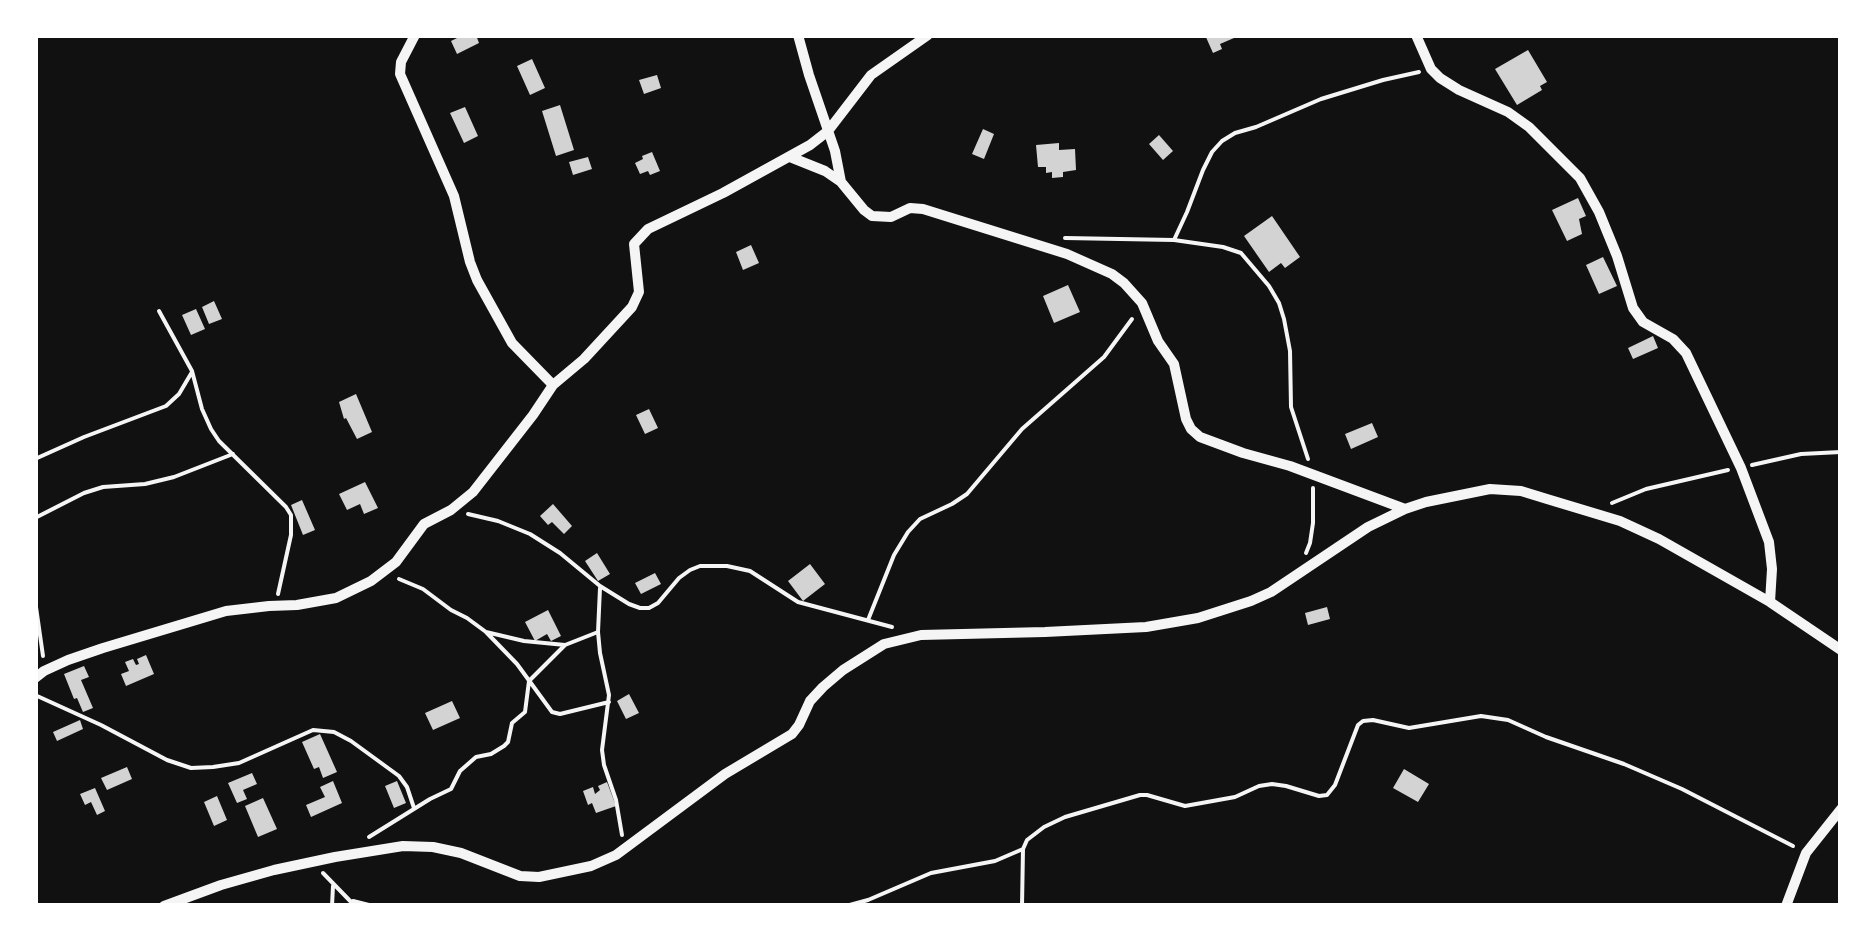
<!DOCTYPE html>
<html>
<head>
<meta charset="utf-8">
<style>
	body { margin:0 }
	#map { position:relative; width:1876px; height:941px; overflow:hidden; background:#111; font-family:"Zilla Slab",serif }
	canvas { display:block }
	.frame { position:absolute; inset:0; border:38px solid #fff; pointer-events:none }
</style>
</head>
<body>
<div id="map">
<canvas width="1876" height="941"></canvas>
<div class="frame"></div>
</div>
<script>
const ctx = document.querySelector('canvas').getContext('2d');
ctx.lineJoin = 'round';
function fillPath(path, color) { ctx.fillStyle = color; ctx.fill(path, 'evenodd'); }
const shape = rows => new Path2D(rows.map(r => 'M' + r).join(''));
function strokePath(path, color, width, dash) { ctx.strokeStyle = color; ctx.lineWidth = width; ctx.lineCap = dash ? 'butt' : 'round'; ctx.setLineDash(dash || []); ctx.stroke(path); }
fillPath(shape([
	[463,35,476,35,479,43,457,54,451,41],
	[1205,35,1241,35,1220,44,1222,49,1213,53],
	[1528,50,1547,82,1540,86,1542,90,1517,105,1495,69],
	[532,59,545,88,530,95,517,66],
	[657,75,661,88,644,94,639,80],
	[560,105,574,150,556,156,542,111],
	[465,107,478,136,464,143,450,113],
	[983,129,994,134,984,159,972,154],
	[1159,135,1173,151,1163,160,1149,144],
	[1059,143,1059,150,1075,149,1076,170,1063,172,1063,177,1052,178,1052,172,1046,173,1046,167,1038,167,1036,145],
	[652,152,660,171,650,175,648,171,640,174,635,163,643,159,642,156],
	[588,157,592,169,573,175,569,162],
	[1578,198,1586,216,1579,219,1582,234,1567,241,1552,210],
	[1272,216,1300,257,1285,268,1281,263,1269,272,1244,236],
	[751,245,759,263,743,270,736,252],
	[1603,257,1617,286,1599,294,1586,265],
	[1068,285,1080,312,1054,323,1043,296],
	[214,301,222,319,209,324,202,307],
	[196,309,205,329,191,335,182,315],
	[1653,336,1658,348,1633,359,1628,348],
	[356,394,372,432,357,439,346,418,344,419,339,402],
	[649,409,658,428,645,434,636,415],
	[1372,423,1378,437,1351,449,1345,434],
	[365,482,378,508,364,514,360,504,347,510,339,494],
	[302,500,315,530,303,535,291,505],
	[553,504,572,526,564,534,552,522,548,525,540,516],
	[597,553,610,574,598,581,585,561],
	[810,564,825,584,803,601,788,581],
	[655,573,661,584,641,594,635,583],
	[1327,607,1330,619,1308,625,1305,613],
	[548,610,561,636,551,641,547,634,535,641,525,622],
	[146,655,154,674,126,686,121,674,129,671,125,662,133,659,136,665,139,664,137,659],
	[84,666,89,677,81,680,93,708,83,712,77,698,74,699,64,674],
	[629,694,639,713,626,719,617,701],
	[452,701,460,718,433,730,425,713],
	[80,720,83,729,57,741,53,732],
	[320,734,337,772,323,778,319,767,314,769,302,742],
	[127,767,132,779,107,790,101,778],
	[1404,769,1429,784,1418,802,1393,788],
	[252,773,257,784,243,790,247,799,237,803,228,783],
	[333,781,342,803,311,817,306,805,325,797,320,787],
	[397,781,406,803,394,808,385,786],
	[607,782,616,806,596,813,592,803,588,805,583,791,593,787,595,794,600,790,598,786],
	[95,788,105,811,97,815,91,802,85,805,80,794],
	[217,796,227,820,214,826,204,802],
	[263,798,277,829,258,837,245,806]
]), '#d3d3d3');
strokePath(shape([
	[1065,238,1174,240,1223,247,1241,253,1269,286,1279,303,1284,319,1290,351,1291,407,1308,459],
	[1174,240,1187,212,1203,170,1212,152,1222,141,1235,133,1256,127,1321,99,1383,80,1419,72],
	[159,311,192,371,202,409,211,429,219,441,286,507,291,515,291,535,278,594],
	[35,459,84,437,166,406,179,394,192,372],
	[1752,465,1801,454,1841,452],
	[1612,503,1646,489,1728,470],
	[468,514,498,521,530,534,560,553,600,586,629,604,640,608,649,608,658,603,679,578,690,570,700,566,727,566,750,571,798,602,892,627],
	[35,518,84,493,103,487,145,484,174,477,233,454],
	[1306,553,1310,543,1313,523,1313,488],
	[399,579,423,589,451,610,467,618,486,632,517,664,552,712,560,714,609,702],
	[600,588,598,632,600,653,609,695,602,750,604,765,616,800,622,835],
	[35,600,43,656],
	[868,620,894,555,908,532,920,519,952,504,967,494,1022,429,1104,357,1132,319],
	[486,632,524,641,565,645],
	[35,695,101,725,167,760,191,768,213,767,239,763,313,730,334,732,351,741,399,776,407,787,414,808],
	[369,837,430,799,451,789,460,771,476,757,491,754,504,746,508,742,512,723,525,712,529,681,565,645,598,632],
	[323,873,355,906],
	[353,901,373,906],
	[332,906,333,886],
	[846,906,868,900,931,873,995,861,1023,849],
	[1022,906,1023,849,1027,840,1044,827,1065,817,1140,795,1147,795,1185,806,1235,797,1259,786,1272,784,1286,786,1319,796,1327,795,1335,785,1358,725,1363,721,1373,720,1409,728,1481,716,1508,720,1546,737,1624,764,1682,789,1793,846]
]), '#f5f5f5', 4);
strokePath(shape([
	[415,35,401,62,400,74,454,196,470,262,477,280,512,343,553,385],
	[798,35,809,75,835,151,841,182],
	[1416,35,1431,69,1440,78,1459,90,1508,112,1529,127,1580,178,1599,212,1617,256,1633,308,1643,322,1673,339,1686,353,1741,468,1769,542,1772,569,1770,602],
	[790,157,825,171,841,182,864,210,872,216,891,217,910,208,923,209,1067,254,1112,274,1124,283,1142,303,1158,341,1174,364,1186,419,1191,429,1200,437,1243,453,1290,466,1405,509],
	[35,678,44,671,68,660,103,648,226,611,269,606,297,605,336,598,371,581,396,562,424,524,451,510,473,492,533,415,553,385,584,359,632,307,639,292,634,244,648,229,723,193,810,145,828,131,871,75,928,35],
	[164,906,221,885,274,870,335,857,403,846,433,847,461,853,520,876,539,877,591,866,616,855,725,774,792,734,799,725,810,701,823,687,843,670,884,644,921,635,1045,632,1146,627,1198,618,1251,601,1271,592,1368,527,1405,509,1426,502,1490,489,1521,491,1547,499,1620,521,1659,539,1770,602,1841,650],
	[1786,906,1806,853,1841,809]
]), '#f5f5f5', 10);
</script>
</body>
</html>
